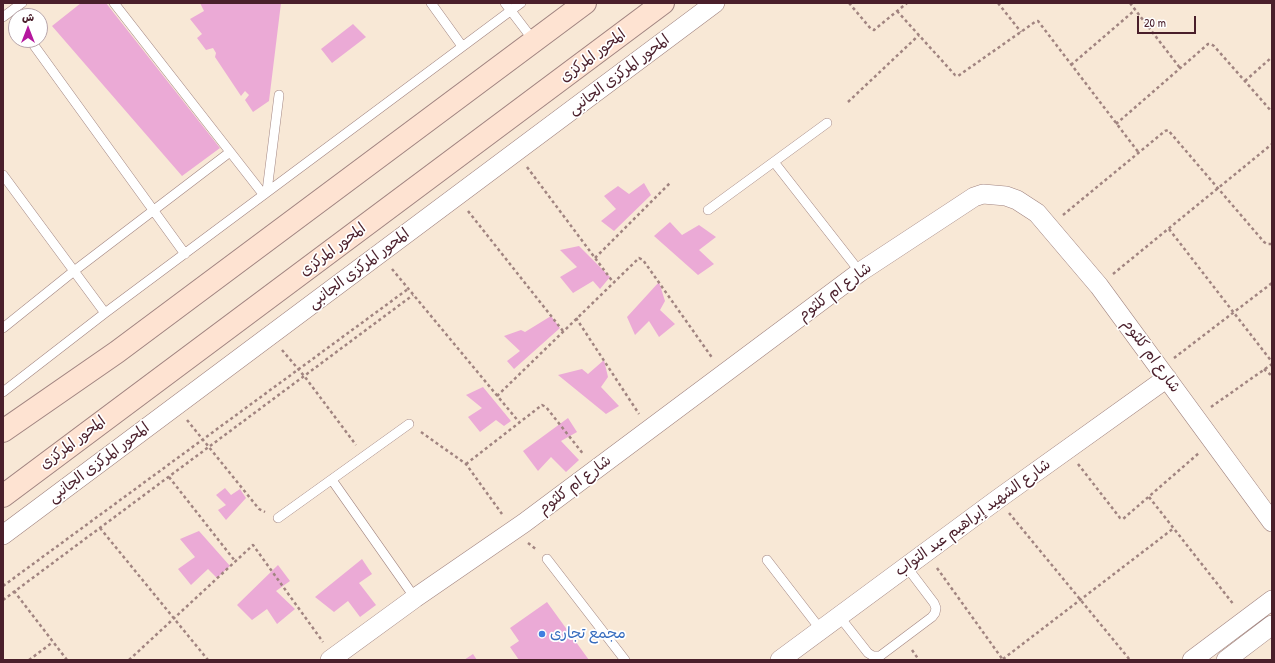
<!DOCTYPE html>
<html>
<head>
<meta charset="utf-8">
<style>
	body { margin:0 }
	#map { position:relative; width:1275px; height:663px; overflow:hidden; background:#f8e8d6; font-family:"Patrick Hand","Playpen Sans Arabic",sans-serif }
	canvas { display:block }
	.frame { position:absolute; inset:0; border:4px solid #4a1f2b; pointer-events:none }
	.north { position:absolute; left:8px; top:8px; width:40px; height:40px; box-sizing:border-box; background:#fff; border:1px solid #b7a5aa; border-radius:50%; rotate:0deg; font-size:11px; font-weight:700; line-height:16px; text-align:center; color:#4a1f2b }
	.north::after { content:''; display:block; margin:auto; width:14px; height:18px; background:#b5179e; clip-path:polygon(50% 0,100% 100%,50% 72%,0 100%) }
	.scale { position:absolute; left:1137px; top:16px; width:59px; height:18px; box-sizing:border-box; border:2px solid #4a1f2b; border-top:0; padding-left:5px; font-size:12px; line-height:14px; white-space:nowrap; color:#4a1f2b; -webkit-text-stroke:3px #fff; paint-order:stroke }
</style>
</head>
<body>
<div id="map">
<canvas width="1275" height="663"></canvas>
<div class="frame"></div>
<div class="north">ش</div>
<div class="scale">20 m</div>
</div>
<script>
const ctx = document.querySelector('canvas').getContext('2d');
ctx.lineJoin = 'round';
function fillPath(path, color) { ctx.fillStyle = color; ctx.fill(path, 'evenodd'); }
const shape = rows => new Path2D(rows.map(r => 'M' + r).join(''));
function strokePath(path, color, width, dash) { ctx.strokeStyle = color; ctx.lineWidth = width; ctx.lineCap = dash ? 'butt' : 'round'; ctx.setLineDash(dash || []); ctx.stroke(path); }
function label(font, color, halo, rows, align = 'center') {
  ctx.font = font + ' "Patrick Hand","Playpen Sans Arabic",sans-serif'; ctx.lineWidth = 3.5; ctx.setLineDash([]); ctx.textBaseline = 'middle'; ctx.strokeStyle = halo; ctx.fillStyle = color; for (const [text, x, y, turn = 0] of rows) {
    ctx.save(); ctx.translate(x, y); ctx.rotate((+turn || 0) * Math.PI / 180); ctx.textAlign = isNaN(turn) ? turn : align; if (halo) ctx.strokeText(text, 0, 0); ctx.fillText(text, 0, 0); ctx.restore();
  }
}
fillPath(shape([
	[81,3,106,3,220,148,182,176,52,26],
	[200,3,281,3,269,101,253,112,245,100,249,95,245,91,241,96,215,57,216,53,213,48,206,50,197,38,202,34,190,19,204,11],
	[353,24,366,37,332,63,321,49],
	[644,183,651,195,614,231,601,221,616,209,604,196,618,186,629,194],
	[670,222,682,235,699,225,716,237,699,250,714,264,698,275,654,236],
	[579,246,610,277,600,289,593,281,573,293,560,277,577,267,560,250],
	[659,282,665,301,660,310,675,324,659,337,649,321,635,335,627,317],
	[551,316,560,328,514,369,507,361,520,351,504,336,521,330,525,332],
	[604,360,608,377,601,387,619,406,606,414,558,375,582,369,588,374],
	[483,387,511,421,504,426,496,420,480,432,468,417,482,408,466,395],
	[568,418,577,432,561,441,579,460,566,472,551,457,538,471,523,451],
	[225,488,231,495,240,489,246,498,226,520,218,510,226,505,216,495],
	[199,531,230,566,217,578,208,569,191,585,178,569,195,557,180,539],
	[362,559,372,574,359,583,376,605,360,617,348,601,334,612,315,597],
	[278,565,290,581,276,591,295,609,277,624,267,609,252,620,237,605],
	[547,602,589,660,519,660,510,647,519,641,510,628],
	[473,654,477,660,464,660]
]), '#ebaad6');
const lane = shape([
	[114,3,263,194],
	[431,3,462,46],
	[505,3,534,41],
	[3,17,22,3],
	[33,44,185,254],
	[774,162,860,272],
	[3,175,105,313],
	[267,191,279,95],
	[708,210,827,123],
	[3,328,74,271,230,152],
	[3,392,105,313,521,3],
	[332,480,415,598],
	[278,518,409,424],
	[547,559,625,660],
	[767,560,821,630],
	[839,616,868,653,873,656,880,656,932,617,935,613,936,608,934,603,906,566]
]);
const street = shape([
	[3,535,715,3],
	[330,660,415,598,524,523,860,272,974,197,983,194,1006,196,1017,200,1037,213,1099,286,1272,522],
	[780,660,998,499,1167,378],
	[1192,660,1272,600],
	[1226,660,1272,625]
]);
const secondary = shape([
	[3,431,117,352,585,3],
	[3,496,663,3]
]);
strokePath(lane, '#a18480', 10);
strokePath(street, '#a18480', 20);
strokePath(secondary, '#a18480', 24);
strokePath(shape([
	[849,3,871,29,874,30,907,3],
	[998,3,1021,32],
	[1130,3,1180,68],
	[897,11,955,75,958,76,1035,22,1038,21,1139,153],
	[1071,65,1135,10],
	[1245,81,1272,57],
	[848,102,919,35],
	[1116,124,1208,44,1211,44,1214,46,1272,112],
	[527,167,613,282],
	[468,211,563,331],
	[1063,215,1165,131,1168,130,1264,242,1267,244,1272,244],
	[1169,229,1272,362],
	[595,258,670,183],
	[392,269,519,422],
	[1113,274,1272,144],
	[576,318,639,414],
	[282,350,305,377,356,445],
	[1174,358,1272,283],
	[1264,369,1272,376],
	[497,396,639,258,643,260,713,359],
	[1211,407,1272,364],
	[187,420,259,509,265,512],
	[421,432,466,464,502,514],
	[466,464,542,405,546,407,584,455],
	[1078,464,1120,518,1123,519,1199,453],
	[169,477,235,561],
	[1149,497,1234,605],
	[1009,513,1130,660],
	[100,528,208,660],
	[528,543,537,550],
	[937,568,1003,660],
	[3,586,408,289],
	[14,591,67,660],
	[3,600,413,295],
	[912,650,919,660],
	[1003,659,1174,528],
	[29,660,53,642],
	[129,660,253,545,323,642]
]), '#a18480', 2.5, [3, 3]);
strokePath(lane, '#fff', 9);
strokePath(street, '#fff', 19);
strokePath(secondary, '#fee3d2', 22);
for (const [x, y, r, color] of [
	[542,634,4,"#3f7fe0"]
]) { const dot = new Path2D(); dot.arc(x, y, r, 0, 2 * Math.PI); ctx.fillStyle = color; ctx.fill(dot); strokePath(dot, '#fff', 1.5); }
label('15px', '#4a1f2b', '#fff', [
	["المحور المركزى",593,56,-37],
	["المحور المركزى الجانبى",619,75,-37],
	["المحور المركزى",333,250,-37],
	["المحور المركزى الجانبى",359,269,-37],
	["شارع ام كلثوم",835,292,-36],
	["شارع ام كلثوم",1151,356,54],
	["المحور المركزى",73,443,-37],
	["المحور المركزى الجانبى",99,463,-37],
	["شارع ام كلثوم",575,485,-37],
	["شارع الشهيد إبراهيم عبد التواب",973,518,-36]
]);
label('15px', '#366cbe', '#fff', [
	["مجمع تجارى",550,634]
], 'left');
</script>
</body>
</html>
